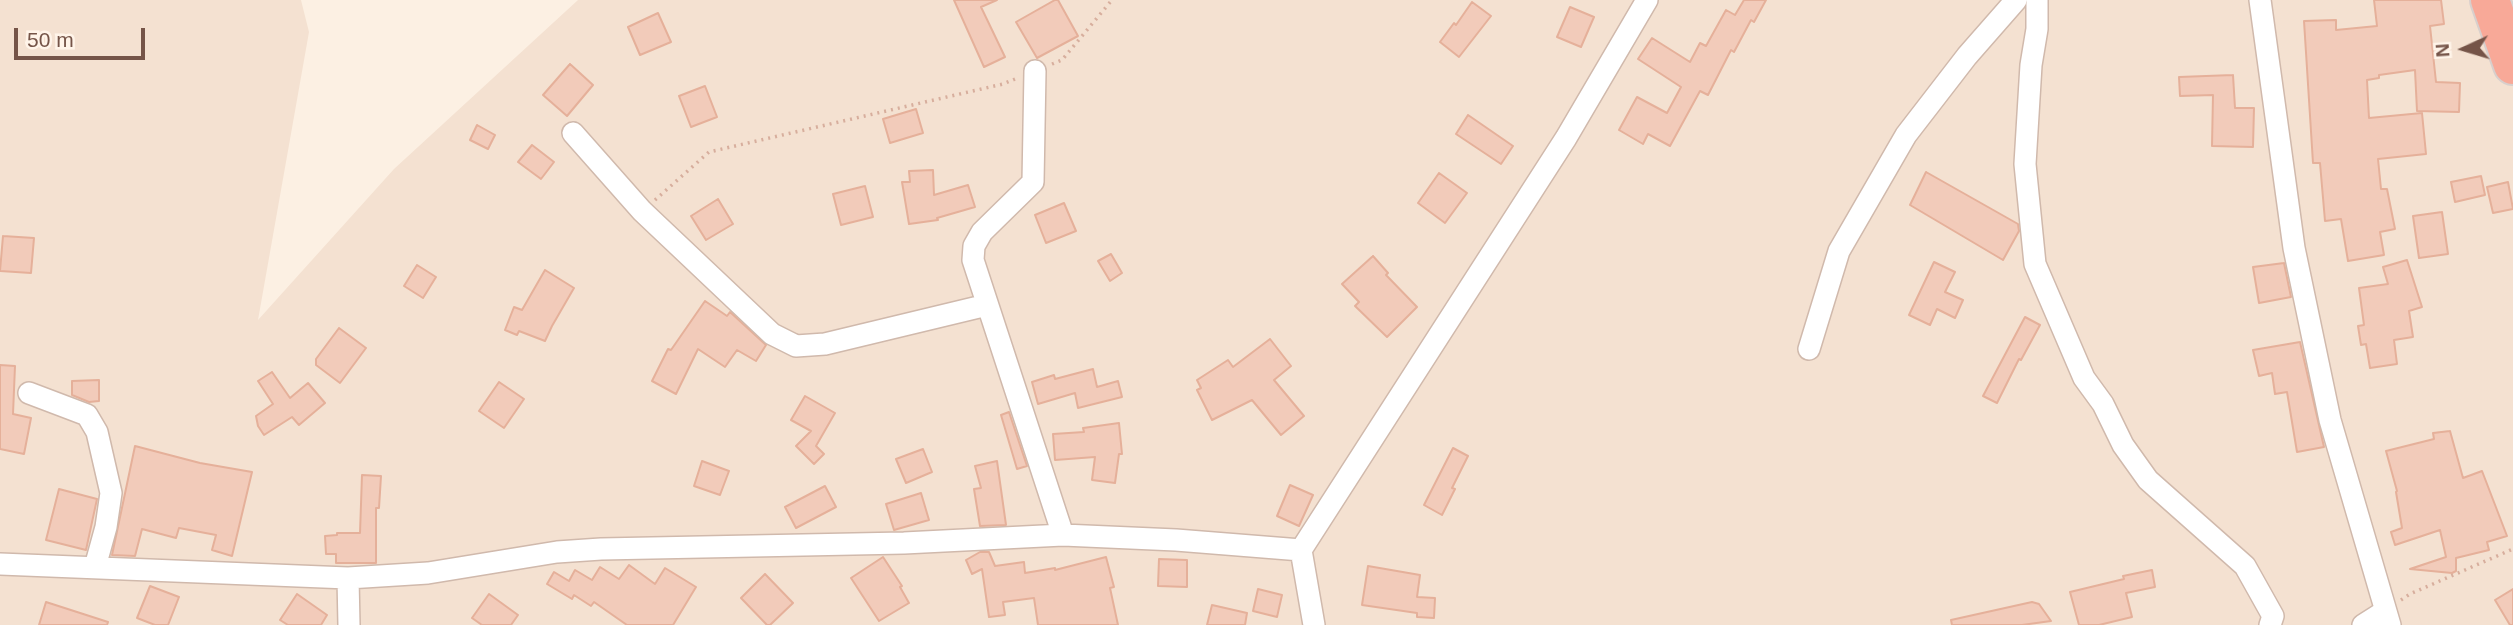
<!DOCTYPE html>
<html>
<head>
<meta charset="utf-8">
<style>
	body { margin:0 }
	#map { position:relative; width:2513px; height:625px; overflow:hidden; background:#fcf0e3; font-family:Helvetica,sans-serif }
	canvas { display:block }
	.north { position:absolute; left:2429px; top:14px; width:70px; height:70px; -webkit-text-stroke:5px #fff4e9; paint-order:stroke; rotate:266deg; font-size:19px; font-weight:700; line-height:28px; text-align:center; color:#755448 }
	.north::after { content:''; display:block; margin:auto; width:24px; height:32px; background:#755448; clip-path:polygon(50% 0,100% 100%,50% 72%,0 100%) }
	.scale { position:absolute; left:14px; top:28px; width:131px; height:32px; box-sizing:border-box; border:4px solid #755448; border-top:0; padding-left:9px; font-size:21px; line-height:24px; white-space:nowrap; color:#755448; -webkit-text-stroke:5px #fff4e9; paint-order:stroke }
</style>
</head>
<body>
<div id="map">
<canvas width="2513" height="625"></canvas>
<div class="north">N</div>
<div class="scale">50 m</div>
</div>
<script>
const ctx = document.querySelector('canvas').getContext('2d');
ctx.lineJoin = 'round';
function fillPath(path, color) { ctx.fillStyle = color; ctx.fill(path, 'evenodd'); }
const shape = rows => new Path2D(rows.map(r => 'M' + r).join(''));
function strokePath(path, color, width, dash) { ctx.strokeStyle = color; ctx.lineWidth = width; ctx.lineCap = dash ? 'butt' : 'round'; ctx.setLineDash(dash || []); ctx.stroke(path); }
fillPath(shape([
	[0,0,301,0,309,32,258,320,394,169,578,0,2513,0,2513,625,0,625]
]), '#f4e1d1');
const building = shape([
	[954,0,997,0,981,7,1005,57,984,67,954,0],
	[1055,0,1058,0,1078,36,1037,58,1016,22,1055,0],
	[1744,0,1766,0,1754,22,1751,20,1734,52,1731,50,1708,95,1700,91,1670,146,1648,134,1643,144,1619,130,1637,97,1667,113,1681,87,1638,59,1652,38,1690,62,1700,43,1706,46,1726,10,1735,15,1744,0],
	[2374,0,2441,0,2444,24,2430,26,2436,82,2460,83,2459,112,2417,111,2415,70,2379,75,2379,78,2367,80,2369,118,2422,113,2426,154,2378,159,2381,189,2387,189,2395,229,2380,232,2384,255,2348,261,2341,219,2325,221,2320,163,2313,163,2304,21,2336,20,2336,30,2377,26,2374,0],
	[1472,2,1491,16,1459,57,1440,42,1454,23,1456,25,1472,2],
	[1570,7,1594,17,1581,47,1557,37,1570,7],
	[658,13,671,42,640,55,628,27,658,13],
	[570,64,593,85,567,116,543,95,570,64],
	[2233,75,2235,108,2254,108,2253,147,2212,146,2213,95,2180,96,2179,77,2233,75],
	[705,86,717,117,691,127,679,96,705,86],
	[916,109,923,133,890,143,883,119,916,109],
	[1468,115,1513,146,1501,164,1456,134,1468,115],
	[477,125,495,135,488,149,470,140,477,125],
	[532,145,554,162,541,179,518,162,532,145],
	[933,170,934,195,968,185,975,207,937,218,938,220,909,224,902,182,910,182,909,171,933,170],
	[1926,172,2018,224,2019,231,2003,260,1910,205,1926,172],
	[1439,173,1467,193,1445,223,1418,203,1439,173],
	[2481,176,2485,195,2455,202,2451,182,2481,176],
	[2508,182,2513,209,2493,213,2487,187,2508,182],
	[865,186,873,217,841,225,833,194,865,186],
	[718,199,733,224,706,240,691,216,718,199],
	[1064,203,1076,231,1046,243,1035,215,1064,203],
	[2442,212,2448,254,2419,258,2413,216,2442,212],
	[3,236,34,238,31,273,0,271,3,236],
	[1111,254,1122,273,1110,281,1098,261,1111,254],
	[1373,256,1388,273,1386,275,1417,307,1387,337,1355,306,1359,302,1342,284,1373,256],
	[2407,260,2422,307,2409,311,2413,337,2394,340,2397,364,2370,368,2366,344,2361,345,2358,326,2364,325,2359,288,2388,284,2383,267,2407,260],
	[1934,262,1955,272,1945,292,1963,300,1955,318,1937,309,1930,325,1909,315,1934,262],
	[2284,263,2291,297,2259,303,2253,267,2284,263],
	[417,265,436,277,423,298,404,286,417,265],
	[545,270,574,288,552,326,545,341,519,331,517,335,505,330,514,307,522,310,545,270],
	[705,301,727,316,730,312,766,345,756,361,737,350,725,367,698,349,676,394,652,381,668,349,671,350,705,301],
	[2025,317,2040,325,2021,360,2019,359,1997,403,1983,396,2025,317],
	[339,328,366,348,340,383,316,365,316,359,339,328],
	[1270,339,1291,366,1274,380,1304,416,1281,435,1252,400,1212,420,1197,390,1201,388,1197,380,1228,360,1233,367,1270,339],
	[2300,342,2324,447,2297,452,2287,392,2275,394,2272,373,2259,376,2253,350,2300,342],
	[0,365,15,366,13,414,31,418,24,454,0,449,0,365],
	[1093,369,1097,387,1118,381,1122,397,1078,408,1075,393,1038,404,1032,382,1054,375,1055,379,1093,369],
	[272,372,290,398,308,383,325,403,299,425,292,417,264,435,258,426,256,416,273,404,258,381,272,372],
	[99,380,99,401,89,402,72,395,72,381,99,380],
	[499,382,524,399,504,428,479,411,499,382],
	[805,396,835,413,816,446,824,454,814,464,796,446,811,431,791,420,805,396],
	[1009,412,1027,466,1017,469,1001,415,1009,412],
	[1119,423,1122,454,1119,454,1115,483,1092,480,1095,457,1055,460,1053,434,1084,432,1083,428,1119,423],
	[2450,431,2463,478,2482,471,2507,536,2487,542,2489,550,2456,558,2456,571,2452,573,2410,569,2446,557,2440,530,2395,545,2391,532,2402,528,2396,492,2397,491,2386,451,2434,439,2433,433,2450,431],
	[135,446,200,463,252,472,232,556,212,550,216,535,179,528,176,538,142,529,135,556,112,555,135,446],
	[1453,448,1468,456,1452,488,1455,489,1442,515,1424,505,1453,448],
	[923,449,932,472,906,483,896,459,923,449],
	[702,461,729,471,720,495,694,486,702,461],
	[997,461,1006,525,980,526,974,489,981,488,975,466,997,461],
	[362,475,381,476,379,508,376,508,376,563,336,563,336,554,326,554,325,536,337,535,337,533,360,533,362,475],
	[1290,485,1313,495,1299,526,1277,516,1290,485],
	[825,486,836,507,796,528,785,507,825,486],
	[59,489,97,499,86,550,46,540,59,489],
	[921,493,929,520,894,530,886,504,921,493],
	[980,552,989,552,995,566,1024,562,1025,573,1055,568,1055,570,1106,557,1114,587,1110,588,1118,625,1038,625,1034,598,1003,602,1005,615,989,617,982,569,972,574,966,560,980,552],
	[883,557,902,586,900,587,909,603,879,621,851,578,883,557],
	[1159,559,1187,560,1187,587,1158,586,1159,559],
	[629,565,655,584,665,568,696,587,673,625,627,625,594,602,591,606,574,595,572,599,547,584,554,572,569,581,575,570,592,580,600,567,619,579,629,565],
	[1368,566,1420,575,1417,597,1435,598,1434,618,1417,617,1417,613,1362,605,1368,566],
	[2152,570,2155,587,2126,593,2132,617,2099,625,2079,625,2070,592,2124,579,2123,576,2152,570],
	[765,574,793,603,770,625,767,625,741,598,765,574],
	[150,586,179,597,168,625,155,625,137,618,150,586],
	[1258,589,1282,595,1277,617,1253,611,1258,589],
	[2513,589,2513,625,2510,625,2495,600,2513,589],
	[297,594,327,615,321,625,288,625,280,620,297,594],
	[489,594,518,615,511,625,482,625,472,618,489,594],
	[46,602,108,622,107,625,39,625,46,602],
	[2032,602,2039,604,2051,621,2022,625,1952,625,1951,620,2032,602],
	[1212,605,1247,613,1245,625,1207,625,1212,605]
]);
fillPath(building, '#f2cbba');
strokePath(building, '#e5b09a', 2);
const street = shape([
	[2037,0,2037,29,2031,65,2025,164,2035,264,2084,378,2103,404,2123,445,2148,480,2245,566,2273,616,2270,625],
	[2260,0,2294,248,2330,420,2390,625],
	[1035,71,1033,182,982,232,974,246,973,260,1063,535],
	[573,133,642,211,772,334,796,346,825,344,987,305],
	[1809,349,1839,251,1906,135,1967,56,2016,0],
	[29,393,87,415,97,432,111,493,106,527,95,567],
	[1301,550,1314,625],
	[0,564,348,578,428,573,557,552,601,549,904,543,1063,535,1176,540,1301,550,1566,138,1647,0],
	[348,578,349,625],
	[2363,625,2385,611]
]);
const highway = shape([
	[2490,0,2513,65]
]);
strokePath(street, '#d0b9ac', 24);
strokePath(highway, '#d8cfcc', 42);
strokePath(shape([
	[1052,64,1062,60,1112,0],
	[655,200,709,152,1003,84,1015,79],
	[2401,600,2410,594,2513,549]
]), '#d7ae9d', 3.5, [2, 5]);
strokePath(street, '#fff', 21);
strokePath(highway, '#f8a998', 38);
</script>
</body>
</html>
